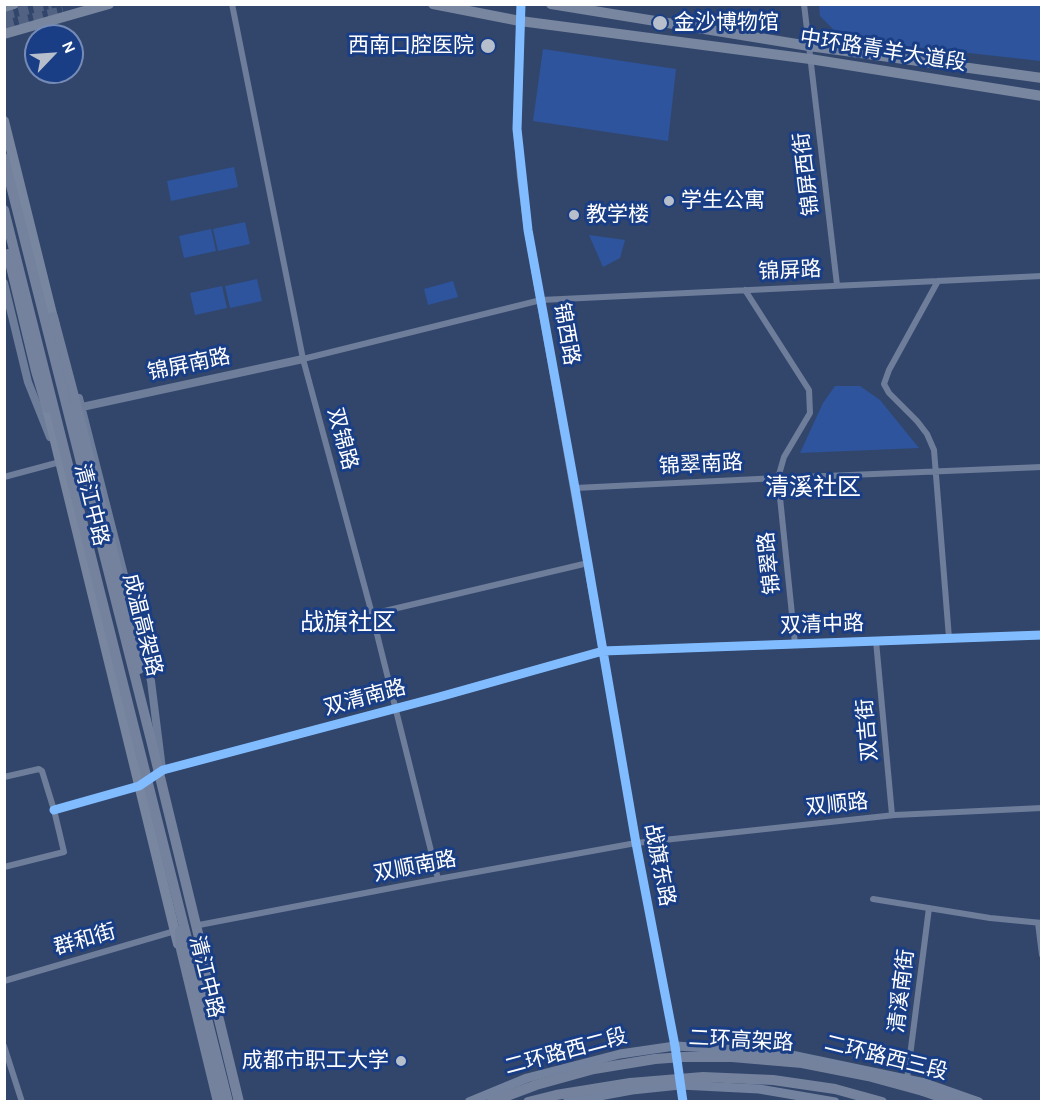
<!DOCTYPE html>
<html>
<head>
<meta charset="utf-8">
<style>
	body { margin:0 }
	#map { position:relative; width:1046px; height:1106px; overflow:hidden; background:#32466c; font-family:Karla,sans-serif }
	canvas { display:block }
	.frame { position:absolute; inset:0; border:6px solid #fff; pointer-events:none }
	.north { position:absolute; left:24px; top:24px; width:60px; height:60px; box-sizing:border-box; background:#193e85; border:2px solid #758bb6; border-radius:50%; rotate:65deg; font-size:16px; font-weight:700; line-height:24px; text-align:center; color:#fff }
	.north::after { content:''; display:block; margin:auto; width:21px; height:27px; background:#b7becc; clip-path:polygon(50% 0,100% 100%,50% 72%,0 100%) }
</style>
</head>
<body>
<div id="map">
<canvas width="1046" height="1106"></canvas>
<div class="frame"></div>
<div class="north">N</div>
</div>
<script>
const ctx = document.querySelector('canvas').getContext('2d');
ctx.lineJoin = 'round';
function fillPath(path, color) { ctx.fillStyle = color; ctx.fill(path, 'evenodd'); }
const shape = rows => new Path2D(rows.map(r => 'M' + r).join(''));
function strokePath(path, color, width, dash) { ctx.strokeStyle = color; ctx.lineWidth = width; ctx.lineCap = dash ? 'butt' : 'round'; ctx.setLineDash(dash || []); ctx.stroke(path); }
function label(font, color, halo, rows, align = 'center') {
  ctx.font = font + ' Karla,"Noto Sans SC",sans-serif'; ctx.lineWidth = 6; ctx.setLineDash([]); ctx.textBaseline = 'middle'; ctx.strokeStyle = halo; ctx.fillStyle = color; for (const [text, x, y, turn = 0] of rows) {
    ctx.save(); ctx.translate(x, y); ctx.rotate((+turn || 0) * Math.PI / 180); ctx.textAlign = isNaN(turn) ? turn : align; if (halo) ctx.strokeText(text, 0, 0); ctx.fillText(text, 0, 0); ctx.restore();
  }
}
fillPath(shape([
	[819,5,1041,5,1041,61,843,39,820,16],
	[543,49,676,69,668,141,533,121],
	[234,167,238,187,171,201,167,181],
	[245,222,250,244,218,251,213,229],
	[211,229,216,251,184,258,179,236],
	[589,235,625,240,620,258,603,267],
	[257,279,262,301,230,308,225,286],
	[453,281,458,297,428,305,424,289],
	[222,286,227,308,195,315,190,293],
	[835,386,860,386,880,400,919,448,800,453,823,403]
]), '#2d549c');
strokePath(shape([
	[4,15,51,4],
	[4,25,63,11]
]), '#516282', 10, [10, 5]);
strokePath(shape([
	[232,4,303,359,372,614,438,879],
	[804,4,837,285],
	[938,281,889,370,884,384,889,393,917,421,927,434,934,450,949,638],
	[745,290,809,390,810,413,784,457,778,478,795,644],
	[303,359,541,300,1042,276],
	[4,477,60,462],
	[575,488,778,478,1042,467],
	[372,614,588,563],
	[876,641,892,815],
	[603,651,636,843,675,1046,683,1102],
	[4,777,39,769,42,771,54,810,64,852,4,867],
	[54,810,139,786],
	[873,899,990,918,1042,923],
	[1038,923,1042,955],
	[199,925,438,879,636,843,895,815,1042,808],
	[4,981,175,931],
	[4,1046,22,1102],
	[907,1079,929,908]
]), '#6e7d9a', 6);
strokePath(shape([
	[521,4,517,129,521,177,528,230,603,651],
	[4,283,28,382,50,437],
	[79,398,151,681,162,769],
	[82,407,303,359],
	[145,782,163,770,439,697,603,651,1042,635]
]), '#6e7d9a', 8);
strokePath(shape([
	[469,1102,527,1078,620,1054,675,1046,777,1052,925,1083,979,1102],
	[567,1102,632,1090,680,1085,759,1089,835,1102]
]), '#73829f', 9);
strokePath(shape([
	[433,4,520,21,810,59,1042,96],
	[551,4,809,46,1042,78],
	[4,7,14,4],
	[4,34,109,4],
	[4,121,55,326],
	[45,400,178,944]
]), '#7886a0', 10);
strokePath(shape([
	[53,317,76,404],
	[923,1091,955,1102]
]), '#74829d', 10);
strokePath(shape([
	[4,158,151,740,239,1102],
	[4,210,228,1102],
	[8,254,36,371,47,408],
	[76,404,133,633,139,669],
	[180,931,181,949,218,1102],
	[491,1102,536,1085,594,1069,655,1059,683,1057,732,1057,802,1063,868,1076,923,1091],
	[528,1102,556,1095,630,1083,703,1077,773,1080,835,1089,882,1102]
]), '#74829d', 10);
strokePath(shape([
	[521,4,517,129,528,230,575,488,636,843,675,1046,683,1102],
	[54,810,139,786,163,770,439,697,603,651,1042,635]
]), '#80bcff', 9);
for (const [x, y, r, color] of [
	[660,23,8,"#b7becc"],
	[488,46,8,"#b7becc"],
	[669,201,6,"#b7becc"],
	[574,215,6,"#b7becc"],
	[401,1061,6,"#b7becc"]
]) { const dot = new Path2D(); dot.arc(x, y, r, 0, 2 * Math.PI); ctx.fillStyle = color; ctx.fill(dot); strokePath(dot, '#193e85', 2); }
label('21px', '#fff', '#193e85', [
	["金沙博物馆",674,23],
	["西南口腔医院",474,46,"right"],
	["学生公寓",681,201],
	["教学楼",586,215],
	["成都市职工大学",389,1061,"right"]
], 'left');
label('21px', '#fff', '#193e85', [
	["中环路青羊大道段",883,51,9],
	["锦屏西街",807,174,-97],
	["锦屏路",790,271,-3],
	["锦西路",566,334,80],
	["锦屏南路",189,365,-12],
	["双锦路",342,439,75],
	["锦翠南路",701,465,-3],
	["清江中路",91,505,76],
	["锦翠路",770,563,-96],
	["成温高架路",142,625,76],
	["双清中路",822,625,-2],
	["双清南路",365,698,-15],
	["双吉街",868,730,-95],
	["双顺路",837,805,-6],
	["战旗东路",659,865,79],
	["双顺南路",415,867,-11],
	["群和街",85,940,-16],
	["清江中路",206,977,76],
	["清溪南街",902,991,-83],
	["二环高架路",741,1041,3],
	["二环路西二段",566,1052,-15],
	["二环路西三段",886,1058,14]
]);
label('24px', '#fff', '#193e85', [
	["清溪社区",813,488],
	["战旗社区",348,623]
]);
</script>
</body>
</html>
